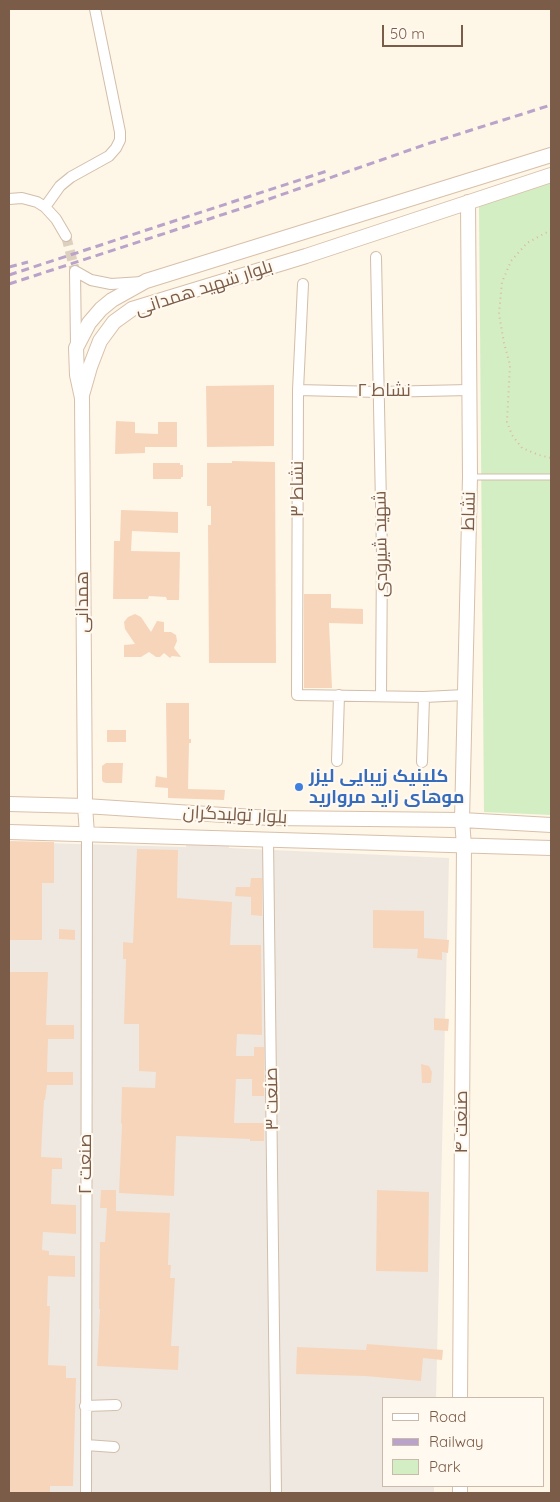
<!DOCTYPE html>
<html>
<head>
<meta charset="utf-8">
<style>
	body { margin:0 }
	#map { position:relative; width:560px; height:1502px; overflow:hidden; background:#fef6e7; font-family:Quicksand,sans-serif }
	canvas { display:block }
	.frame { position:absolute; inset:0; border:10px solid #7b5c48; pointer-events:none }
	.legend { position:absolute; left:382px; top:1397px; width:162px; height:90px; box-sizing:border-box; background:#fff9ef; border:1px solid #cabaac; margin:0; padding:6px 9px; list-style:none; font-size:15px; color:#7b5c48 }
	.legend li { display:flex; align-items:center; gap:10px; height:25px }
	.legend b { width:25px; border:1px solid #cabaac }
	.scale { position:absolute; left:382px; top:25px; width:81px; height:22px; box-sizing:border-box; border:2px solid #7b5c48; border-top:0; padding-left:6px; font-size:15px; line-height:18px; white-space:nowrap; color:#7b5c48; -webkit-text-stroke:4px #fff9ef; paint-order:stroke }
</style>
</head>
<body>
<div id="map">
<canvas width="560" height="1502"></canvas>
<div class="frame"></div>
<ul class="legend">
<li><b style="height:6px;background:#fff"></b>Road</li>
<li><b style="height:6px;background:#b9a3ca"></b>Railway</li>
<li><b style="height:14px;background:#d3eec3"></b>Park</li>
</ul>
<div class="scale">50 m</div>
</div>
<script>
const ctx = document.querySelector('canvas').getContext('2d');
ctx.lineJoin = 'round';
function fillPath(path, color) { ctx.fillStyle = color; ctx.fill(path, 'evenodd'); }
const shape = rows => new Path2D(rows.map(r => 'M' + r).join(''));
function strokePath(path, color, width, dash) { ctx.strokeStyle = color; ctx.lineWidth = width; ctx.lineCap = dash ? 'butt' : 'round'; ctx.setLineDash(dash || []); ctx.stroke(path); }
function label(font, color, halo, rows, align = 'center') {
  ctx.font = font + ' Quicksand,Cairo,sans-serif'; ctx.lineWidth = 4.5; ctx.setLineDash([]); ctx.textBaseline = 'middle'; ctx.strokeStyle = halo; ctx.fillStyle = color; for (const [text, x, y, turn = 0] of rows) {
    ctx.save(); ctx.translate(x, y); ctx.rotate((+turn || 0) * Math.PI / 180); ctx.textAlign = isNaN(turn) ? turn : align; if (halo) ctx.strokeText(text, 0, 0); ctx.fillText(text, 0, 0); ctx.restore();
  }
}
fillPath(shape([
	[9,842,186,847,186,844,229,845,229,848,449,858,436,1398,384,1398,384,1486,434,1486,434,1493,9,1493]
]), '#efe8e0');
fillPath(shape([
	[551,183,551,815,484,812,479,205]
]), '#d3eec3');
fillPath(shape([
	[274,385,274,446,207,447,206,386],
	[116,421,135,422,135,433,158,434,158,422,177,422,177,447,145,447,145,453,115,454],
	[232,461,275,462,276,663,209,663,208,525,211,525,211,506,207,506,207,463,232,463],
	[153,463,180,463,180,465,183,465,183,477,181,477,181,479,153,479],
	[121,510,178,512,178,533,132,531,131,551,180,552,179,600,167,600,166,597,149,596,148,599,113,599,114,541,120,541],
	[304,594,331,594,331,608,363,609,363,624,329,623,332,688,304,688],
	[135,614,141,617,151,632,157,621,164,622,164,632,171,632,176,635,177,641,174,648,181,657,172,656,170,658,164,653,160,657,156,657,149,652,141,657,124,657,124,645,135,644,125,629,124,622,128,617],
	[166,703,189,703,189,739,191,739,191,743,189,743,188,789,225,790,224,800,168,798,168,788,155,787,156,776,167,778],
	[107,730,126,730,126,742,107,742],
	[106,763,123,763,122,783,106,783,103,782,102,780,102,766],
	[9,841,54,842,54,883,42,883,42,940,9,940],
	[137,849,178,850,177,898,232,902,230,945,261,945,262,1035,237,1034,236,1056,254,1056,254,1047,264,1047,264,1096,252,1096,252,1079,236,1079,234,1123,264,1123,264,1141,250,1141,250,1139,176,1136,174,1196,119,1193,122,1124,121,1123,122,1087,155,1088,156,1072,139,1071,139,1024,124,1024,126,959,123,959,123,942,133,943],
	[251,878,262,878,262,916,251,915,251,897,235,896,236,887,250,887],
	[373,910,424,911,424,938,449,940,448,953,442,952,442,960,417,958,418,949,373,948],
	[59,929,75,930,75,940,59,939],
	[9,972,48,972,46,1025,74,1025,74,1039,48,1039,47,1072,73,1072,73,1085,47,1085,45,1100,44,1100,42,1135,41,1157,62,1158,62,1169,52,1169,51,1204,76,1205,76,1234,43,1232,42,1250,49,1251,49,1255,75,1256,75,1277,48,1276,47,1306,50,1306,48,1365,66,1366,66,1378,76,1378,73,1486,50,1486,50,1493,9,1493],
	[434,1018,449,1019,448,1031,434,1030],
	[421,1064,429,1066,432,1072,431,1083,422,1083],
	[101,1190,116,1190,116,1211,170,1213,168,1265,171,1265,170,1278,175,1278,171,1346,179,1346,178,1370,97,1366,100,1309,99,1309,100,1242,105,1242,107,1208,100,1208],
	[377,1190,429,1192,428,1272,376,1271],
	[367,1344,443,1350,442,1360,423,1358,421,1381,365,1376,296,1374,297,1347,366,1350]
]), '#f7d5bb');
strokePath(shape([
	[66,236,75,271]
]), '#ddd0bf', 10, [10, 5]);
const lane = shape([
	[471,477,551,477]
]);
const street = shape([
	[9,199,22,198,37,202,45,207,56,219,66,236],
	[45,207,60,186,71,177,109,156,116,148,120,140,120,132,95,9],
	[376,257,382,554,381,696],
	[303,284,298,390,297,695,424,697,465,695],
	[76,346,75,271,91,280,111,284,142,282],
	[298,390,379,392,469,390],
	[337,761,339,695],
	[422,762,424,697],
	[268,839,276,1493],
	[85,1406,116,1405],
	[86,1445,114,1447],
	[86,1493,87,834]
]);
const secondary = shape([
	[82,395,90,367,100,341,114,322,132,309,306,256,551,175],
	[9,804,85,806,270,818,462,820,551,825],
	[9,832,551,848],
	[87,834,85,806,82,398,77,375,76,348,89,323,101,309,112,300,146,281,551,155],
	[460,1398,464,846,462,820,470,477,468,202],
	[460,1493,460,1486]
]);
strokePath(lane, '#d2beaa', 7);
strokePath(street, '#d2beaa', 12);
strokePath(secondary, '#d8c0aa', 16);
strokePath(shape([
	[551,230,527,243,511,261,502,282,499,314,504,343,510,365,507,422,512,435,522,448,539,455,551,458]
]), '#dcb89e', 2, [1, 4]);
strokePath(lane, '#fff', 5);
strokePath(street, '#fff', 10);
strokePath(secondary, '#fff', 14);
strokePath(shape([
	[9,267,28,262],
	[9,275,327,171],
	[9,284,249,206,427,144,551,105]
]), '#b9a3ca', 3, [8, 5]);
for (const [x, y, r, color] of [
	[299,787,5,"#3f7fe0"]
]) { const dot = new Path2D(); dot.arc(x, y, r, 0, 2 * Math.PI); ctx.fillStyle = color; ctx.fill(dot); strokePath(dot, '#fff9ef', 2); }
label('18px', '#7b5c48', '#fff9ef', [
	["بلوار شهید همدانی",204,288,-18],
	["نشاط ۲",384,391],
	["نشاط ۳",298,489,-90],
	["نشاط",469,511,-89],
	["شهید شیرودی",381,544,-91],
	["همدانی",83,602,-90],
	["بلوار تولیدگران",235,815,3],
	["صنعت ۳",272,1099,-91],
	["صنعت ۴",462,1122,-90],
	["صنعت ۲",86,1164,-90]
]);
label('bold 18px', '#366cbe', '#fff9ef', [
	["کلینیک زیبایی لیزر",309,777],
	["موهای زاید مروارید",309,798]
], 'left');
</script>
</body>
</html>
